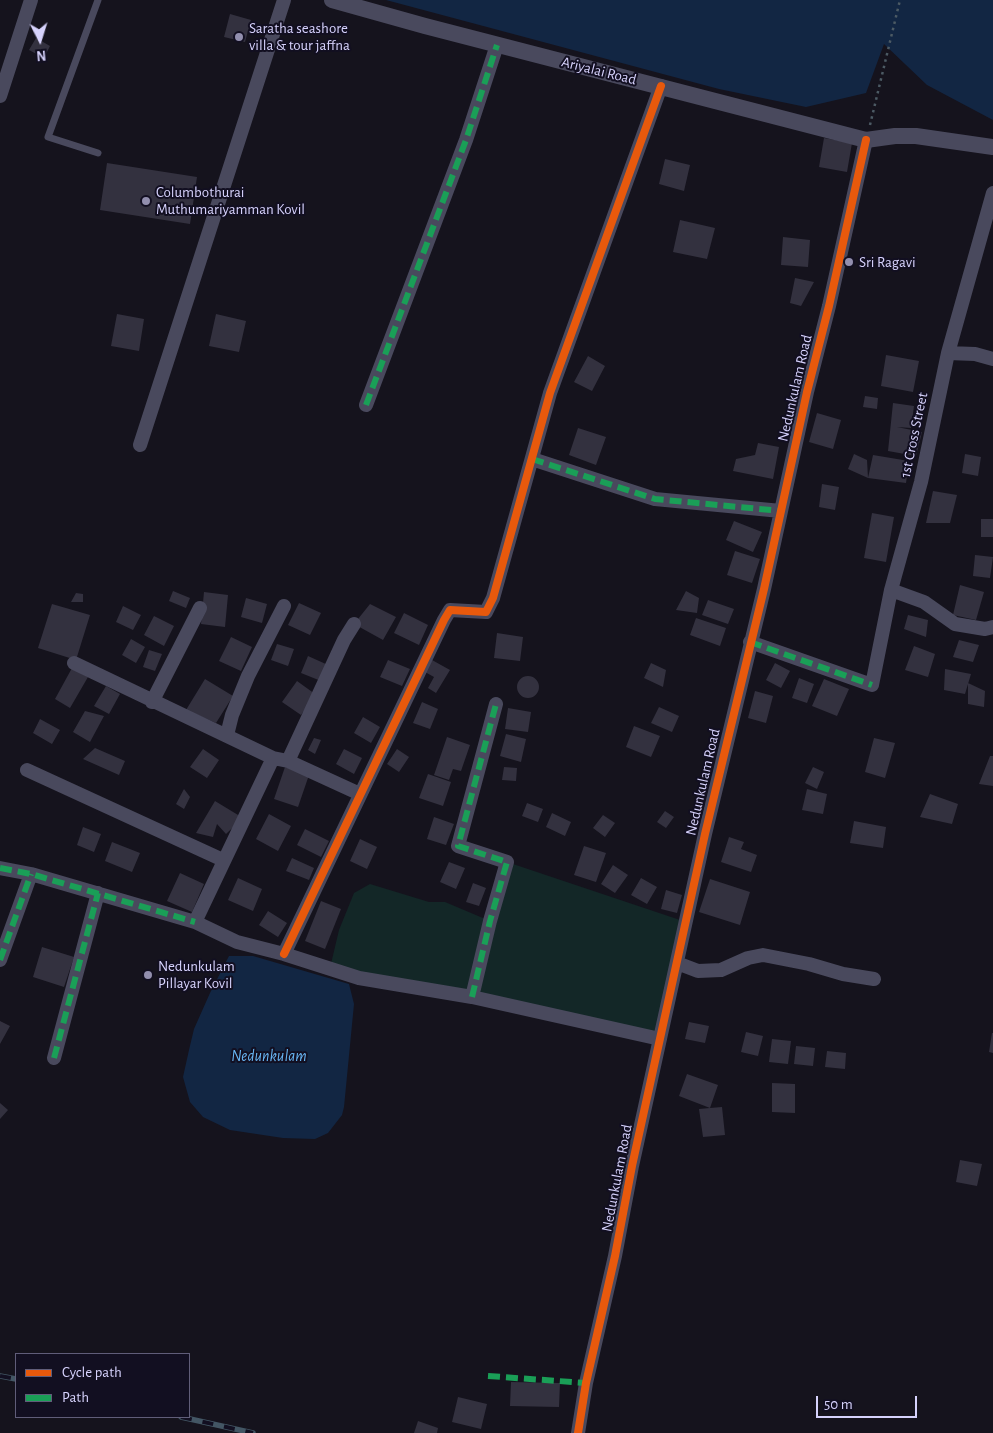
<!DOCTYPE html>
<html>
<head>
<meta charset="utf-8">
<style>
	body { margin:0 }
	#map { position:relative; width:993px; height:1433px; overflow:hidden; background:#15131d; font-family:"Alegreya Sans",sans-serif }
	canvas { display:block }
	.legend { position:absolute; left:15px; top:1353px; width:175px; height:65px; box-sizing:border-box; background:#120f21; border:1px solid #605d79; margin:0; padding:6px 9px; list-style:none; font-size:15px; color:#d6d2fc }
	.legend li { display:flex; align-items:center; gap:10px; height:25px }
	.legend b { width:25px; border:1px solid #605d79 }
	.north { position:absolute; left:15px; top:15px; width:50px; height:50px; -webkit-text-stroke:4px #120f21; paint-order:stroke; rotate:175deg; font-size:14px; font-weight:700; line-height:20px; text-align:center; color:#d6d2fc }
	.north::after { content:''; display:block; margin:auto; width:18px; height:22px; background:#d6d2fc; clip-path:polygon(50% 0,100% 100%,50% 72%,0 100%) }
	.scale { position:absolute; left:816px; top:1396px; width:101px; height:22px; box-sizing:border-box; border:2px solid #d6d2fc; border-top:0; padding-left:6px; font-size:15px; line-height:18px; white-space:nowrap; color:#d6d2fc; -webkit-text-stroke:4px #120f21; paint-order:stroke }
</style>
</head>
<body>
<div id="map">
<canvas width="993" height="1433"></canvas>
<ul class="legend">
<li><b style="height:6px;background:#e8590c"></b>Cycle path</li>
<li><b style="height:6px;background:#1a9f57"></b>Path</li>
</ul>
<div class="north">N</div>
<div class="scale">50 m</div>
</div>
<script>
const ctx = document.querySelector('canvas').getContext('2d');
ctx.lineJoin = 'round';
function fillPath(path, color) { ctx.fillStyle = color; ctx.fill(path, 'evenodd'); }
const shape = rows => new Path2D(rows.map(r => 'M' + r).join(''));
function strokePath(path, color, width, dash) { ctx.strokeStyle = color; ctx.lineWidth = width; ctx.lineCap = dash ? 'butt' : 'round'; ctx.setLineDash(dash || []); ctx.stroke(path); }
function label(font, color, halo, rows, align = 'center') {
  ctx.font = font + ' "Alegreya Sans",sans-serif'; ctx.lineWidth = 4; ctx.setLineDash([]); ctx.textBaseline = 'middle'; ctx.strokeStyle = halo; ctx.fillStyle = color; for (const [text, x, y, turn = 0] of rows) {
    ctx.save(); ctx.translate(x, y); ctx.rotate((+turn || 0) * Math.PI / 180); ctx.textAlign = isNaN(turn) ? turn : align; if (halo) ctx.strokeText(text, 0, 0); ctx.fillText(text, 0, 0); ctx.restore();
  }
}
fillPath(shape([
	[507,862,686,922,660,1039,330,968,339,930,354,893,370,884,429,902,445,902,490,921]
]), '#132727');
fillPath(shape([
	[386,0,993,0,993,120,927,85,884,44,866,93,806,107,719,89],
	[229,956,253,956,349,984,354,1004,344,1107,342,1115,328,1133,315,1139,283,1138,230,1130,203,1117,190,1102,183,1077,189,1050,194,1029,210,993]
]), '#122643');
fillPath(shape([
	[230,14,251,20,245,42,224,37],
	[36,38,50,46,44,58,29,50],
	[824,138,852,143,847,172,819,167],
	[665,159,690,165,684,191,659,184],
	[107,163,197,177,190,224,100,210],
	[680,220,715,228,707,259,673,252],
	[783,237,810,240,808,267,781,265],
	[795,278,814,282,801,306,790,303],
	[117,314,144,319,139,351,111,346],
	[216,314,246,321,239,352,209,346],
	[886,355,919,361,913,392,881,386],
	[588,356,605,366,592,391,574,382],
	[865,396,878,398,877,409,863,407],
	[893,403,914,406,911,428,897,427,922,432,916,456,888,451],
	[817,413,841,420,833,449,809,442],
	[578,428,606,437,596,465,569,455],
	[758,443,779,447,773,479,733,471,736,459,755,455],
	[854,454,867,460,868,478,873,455,909,461,906,483,868,478,848,469],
	[965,454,981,457,978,476,962,473],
	[822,484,839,487,835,510,819,507],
	[933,491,957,495,950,523,926,523],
	[872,513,894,517,886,562,864,558],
	[981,519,993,519,993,537,981,537],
	[734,521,762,532,753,552,726,540],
	[735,551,760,559,752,583,727,575],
	[975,555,993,557,990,578,973,576],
	[960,585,984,592,976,620,953,615],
	[173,591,190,598,186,608,169,601],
	[686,591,699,598,697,613,676,610],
	[204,592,228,595,225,627,201,624],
	[76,593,83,594,83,602,71,602],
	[246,598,267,604,262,623,241,617],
	[708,600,734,609,728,624,702,615],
	[299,603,321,613,310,635,288,625],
	[52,604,90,615,76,660,38,648],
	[370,604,396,617,383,640,354,624],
	[123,606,141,615,133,630,116,622],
	[404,613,428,625,419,645,394,633],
	[908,615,928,620,926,637,904,629],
	[154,616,174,626,164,646,144,635],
	[696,618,726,628,720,646,690,635],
	[497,633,523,637,520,661,494,658],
	[231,637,252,647,241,671,219,661],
	[131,639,145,647,136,663,122,655],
	[959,640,979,645,973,662,953,657],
	[277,644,294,649,288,666,271,660],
	[914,646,935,654,928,677,905,670],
	[149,650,162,654,155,671,143,667],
	[308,656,328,665,321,681,301,673],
	[388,660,410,669,402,686,380,677],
	[432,660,450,670,436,693,428,688,434,677,425,672],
	[651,663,666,670,663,687,644,678],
	[775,663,790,671,781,688,766,680],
	[72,668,88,677,70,708,55,699],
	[945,669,971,674,965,694,944,690],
	'517 687a11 11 0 1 1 22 0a11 11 0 1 1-22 0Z',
	[799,678,814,684,807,703,792,698],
	[205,679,233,696,216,723,186,710],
	[824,679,849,689,837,716,812,706],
	[297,681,315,694,301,715,282,702],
	[968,683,985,691,984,707,968,704],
	[106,686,120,694,109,714,94,706],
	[755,691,773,696,766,723,748,718],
	[422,702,438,709,430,729,413,723],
	[659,707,679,716,672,732,651,723],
	[508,708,531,712,528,732,505,729],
	[85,711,104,716,90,742,73,732],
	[363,717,380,727,371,743,354,733],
	[40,719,60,730,52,744,33,733],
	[634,726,660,736,651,757,626,747],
	[506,734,526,739,521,762,500,756],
	[447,737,470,745,461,771,453,769,449,780,434,775],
	[314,738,321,740,315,754,308,750],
	[874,738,895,743,885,778,865,772],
	[95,748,125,761,119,775,83,759],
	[203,749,219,760,207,778,190,767],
	[344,749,362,758,354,774,336,764],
	[397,749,409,757,399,772,387,764],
	[990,756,993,756,993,786,979,784],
	[285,767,309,775,298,807,274,799],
	[504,767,517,768,516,781,502,780],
	[813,767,824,772,817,789,805,783],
	[428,774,451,782,443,806,419,798],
	[184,789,190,797,184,809,176,804],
	[807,789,827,794,823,814,802,810],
	[930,794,958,804,952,824,920,817],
	[215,801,243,818,226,834,217,824,213,837,196,833],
	[527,803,543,809,538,822,522,816],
	[665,811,674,817,666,828,657,822],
	[552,813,571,822,565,836,546,827],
	[269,814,291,826,278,851,256,839],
	[603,815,615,823,605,837,593,828],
	[434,817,454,824,446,845,427,839],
	[854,821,886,827,883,848,850,843],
	[83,827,101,834,94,852,77,845],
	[305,829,329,841,321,857,297,845],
	[729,837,744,842,741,849,757,855,751,872,721,862],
	[360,839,377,847,367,869,350,861],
	[112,842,140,853,132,872,105,861],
	[584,846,606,853,596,882,574,875],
	[292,858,314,868,309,880,286,871],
	[449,862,465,868,456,889,440,882],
	[613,865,628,875,615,893,601,884],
	[180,873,204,884,192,912,167,901],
	[238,878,262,889,253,911,228,900],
	[641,878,657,887,647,904,631,895],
	[710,879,750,892,740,925,699,912],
	[473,883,486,888,479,906,466,902],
	[666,890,682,895,677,913,661,909],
	[321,901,341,909,325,949,305,941],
	[268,911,287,923,278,937,259,925],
	[42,947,74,957,64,987,33,977],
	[0,1021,10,1026,0,1044],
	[689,1022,709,1026,705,1043,685,1039],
	[746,1032,763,1036,758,1056,741,1052],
	[992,1033,993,1033,993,1053,989,1052],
	[772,1039,791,1041,788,1064,769,1062],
	[796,1046,815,1048,813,1066,794,1064],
	[827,1051,846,1053,845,1069,825,1067],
	[687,1074,718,1085,710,1108,722,1107,725,1135,703,1137,699,1109,710,1108,679,1096],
	[772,1083,795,1084,795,1113,772,1112],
	[0,1103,8,1110,0,1119],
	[960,1160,982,1164,977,1186,956,1182],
	[511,1382,560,1383,559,1407,510,1406],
	[458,1397,487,1404,481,1429,452,1422],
	[418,1421,438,1428,437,1433,414,1433]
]), '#33313f');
strokePath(shape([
	[870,125,900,0]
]), '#4c5a64', 2.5, [2.5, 4]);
strokePath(shape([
	[98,153,48,137,98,0]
]), '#49495d', 7);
strokePath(shape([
	[0,96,31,0],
	[948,353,975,354,993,359],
	[366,405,466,140,497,45],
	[140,445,284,0],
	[532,459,655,499,781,511],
	[891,590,924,602,955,624,985,629,993,627],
	[750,642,872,685,891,590,921,482,948,353,993,193],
	[74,663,273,758],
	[152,702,200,608],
	[227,735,232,715,248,676,284,606],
	[288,761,344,640,354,624],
	[27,770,223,860],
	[0,868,31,874,195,922,237,942,284,954,359,978,472,997,660,1039],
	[195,922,273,758,288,761,360,794],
	[284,954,444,620,450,610,486,612,493,598,550,393,661,86],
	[0,960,31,874],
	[677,963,698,971,721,970,748,958,763,955,809,964,843,974,874,979],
	[472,997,490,921,507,862,458,846,496,704],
	[54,1058,98,893],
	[578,1433,586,1383,615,1256,632,1166,705,834,764,589,807,392,829,306,866,140]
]), '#49495d', 14);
strokePath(shape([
	[332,0,425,26,866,140,895,136,916,136,993,147]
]), '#49495d', 16);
const rail = shape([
	[0,1376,16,1379],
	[181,1417,253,1433]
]);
strokePath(rail, '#435664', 5.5);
strokePath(rail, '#120f21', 4, [11]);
strokePath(shape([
	[366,405,466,140,497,45],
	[532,459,655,499,781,511],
	[750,642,872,685],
	[0,868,31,874,195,922],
	[0,960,31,874],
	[472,997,490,921,507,862,458,846,496,704],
	[54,1058,98,893],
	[488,1376,586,1383]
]), '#1a9f57', 6, [12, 6]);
strokePath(shape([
	[284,954,444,620,450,610,486,612,493,598,550,393,661,86],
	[578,1433,586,1383,615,1256,632,1166,705,834,764,589,807,392,829,306,866,140]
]), '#e8590c', 8);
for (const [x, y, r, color] of [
	[239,37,5,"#928fae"],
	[146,201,5,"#928fae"],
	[849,262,5,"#928fae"],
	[148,975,5,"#928fae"]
]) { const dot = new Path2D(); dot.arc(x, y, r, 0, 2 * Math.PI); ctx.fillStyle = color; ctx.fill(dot); strokePath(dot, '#120f21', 2); }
label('15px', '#d6d2fc', '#120f21', [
	["Saratha seashore",249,28],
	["villa & tour jaffna",249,45],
	["Columbothurai",156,192],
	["Muthumariyamman Kovil",156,209],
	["Sri Ragavi",859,262],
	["Nedunkulam",158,966],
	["Pillayar Kovil",158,983]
], 'left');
label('15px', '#d6d2fc', '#120f21', [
	["Ariyalai Road",599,71,14],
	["Nedunkulam Road",795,388,-77],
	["1st Cross Street",914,435,-78],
	["Nedunkulam Road",703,782,-77],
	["Nedunkulam Road",617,1178,-79]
]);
label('italic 16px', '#68b6f4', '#120f21', [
	["Nedunkulam",269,1056]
]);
</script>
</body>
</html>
